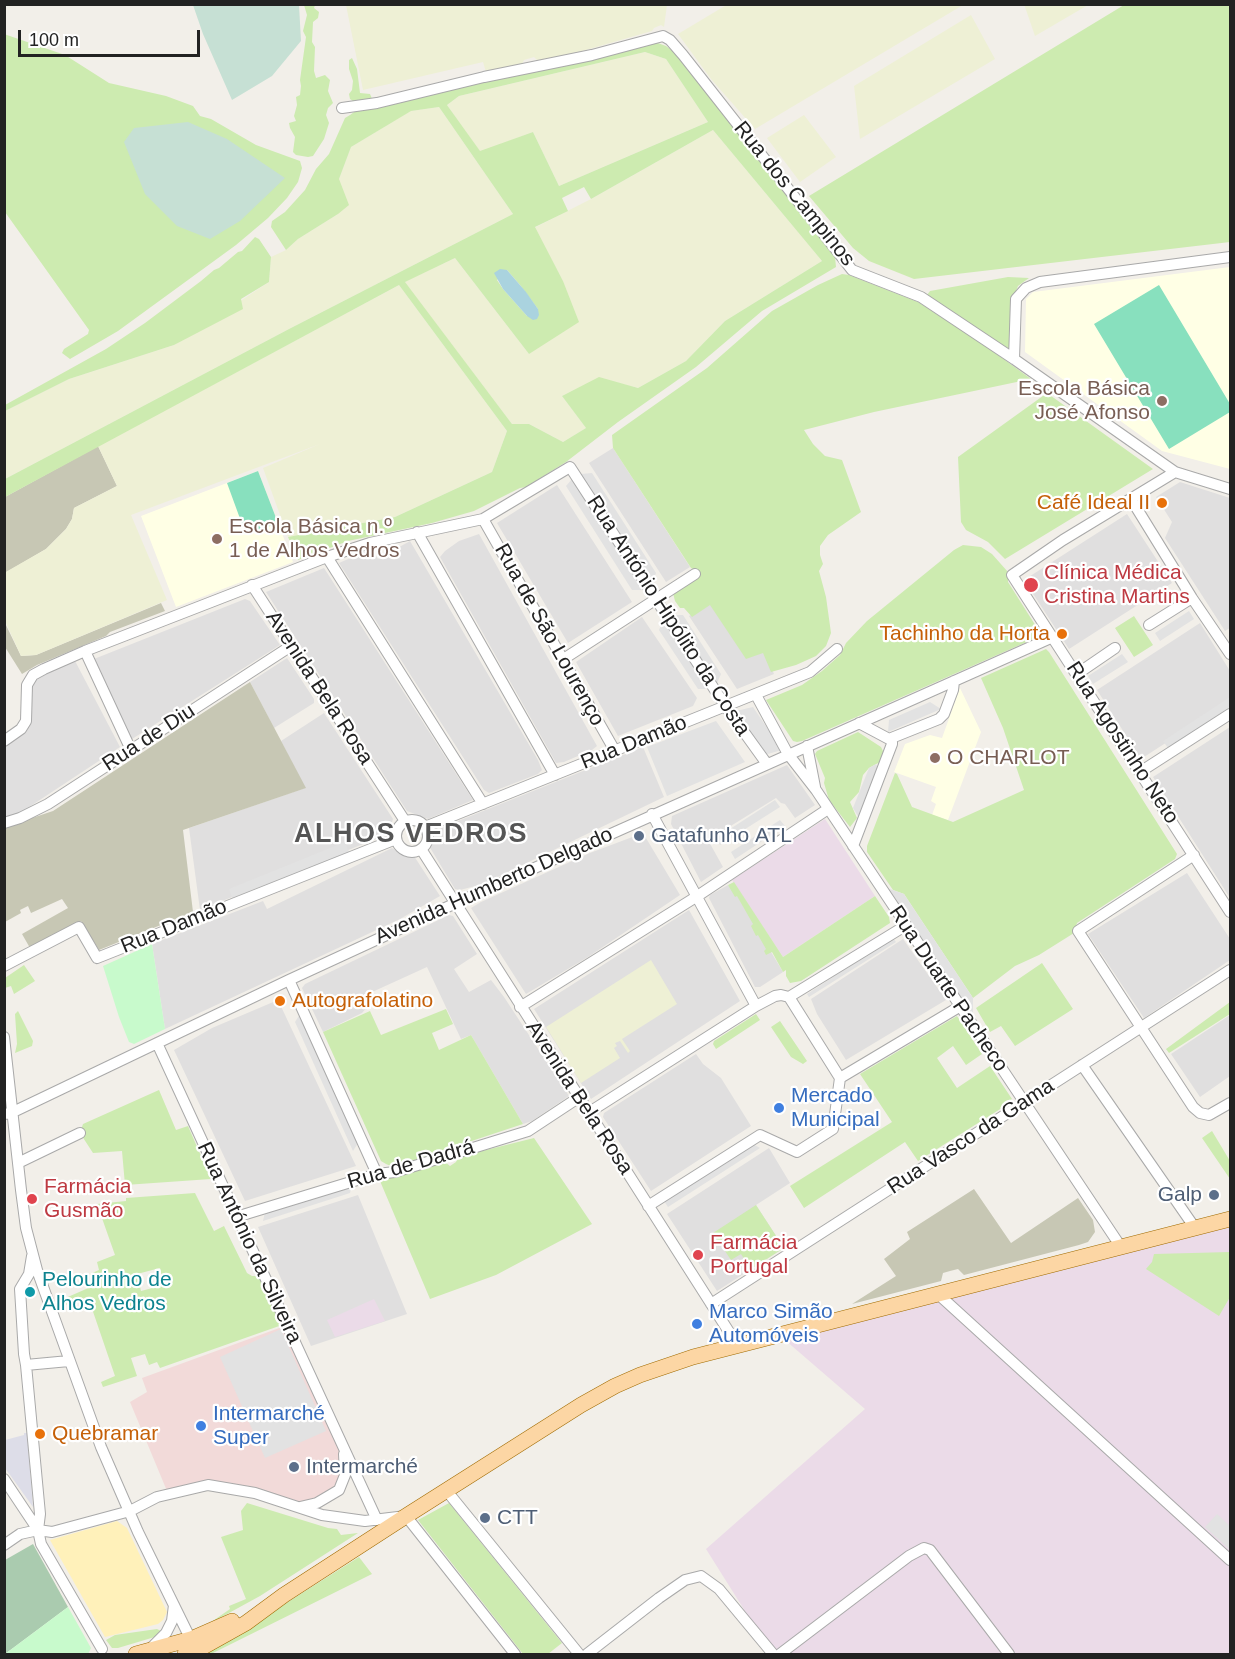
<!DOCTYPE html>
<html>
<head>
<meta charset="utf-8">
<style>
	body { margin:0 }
	#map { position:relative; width:1235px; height:1659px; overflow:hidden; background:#f2efe9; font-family:Helvetica,sans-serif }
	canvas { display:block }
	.frame { position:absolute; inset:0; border:6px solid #222; pointer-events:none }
	.scale { position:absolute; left:18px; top:30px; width:182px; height:27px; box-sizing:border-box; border:3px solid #222; border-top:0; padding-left:8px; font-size:18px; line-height:21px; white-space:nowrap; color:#222; -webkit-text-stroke:4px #fff; paint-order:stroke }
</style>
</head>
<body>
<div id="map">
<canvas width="1235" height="1659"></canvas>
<div class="frame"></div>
<div class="scale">100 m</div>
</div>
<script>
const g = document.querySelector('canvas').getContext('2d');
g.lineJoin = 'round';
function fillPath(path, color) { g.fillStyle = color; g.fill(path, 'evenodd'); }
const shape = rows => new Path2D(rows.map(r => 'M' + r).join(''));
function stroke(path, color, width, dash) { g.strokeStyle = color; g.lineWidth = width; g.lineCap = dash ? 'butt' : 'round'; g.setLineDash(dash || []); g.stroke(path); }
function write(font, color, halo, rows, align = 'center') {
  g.font = font + ' Helvetica,sans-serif'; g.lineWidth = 4.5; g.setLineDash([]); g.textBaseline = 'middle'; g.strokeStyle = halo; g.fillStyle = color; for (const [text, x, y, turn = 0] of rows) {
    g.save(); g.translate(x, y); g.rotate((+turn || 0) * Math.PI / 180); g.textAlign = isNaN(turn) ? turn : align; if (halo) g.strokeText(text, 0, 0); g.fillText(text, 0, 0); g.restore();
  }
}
fillPath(shape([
	[613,448,690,567,666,582,589,463],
	[1180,482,1230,498,1230,628,1225,631,1165,538,1172,522,1156,497],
	[557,485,632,602,568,643,497,523],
	[1127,514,1172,583,1069,649,1024,580],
	[479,534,597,746,592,750,564,762,556,763,440,557,445,551,459,541],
	[410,541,538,760,542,770,538,774,489,793,484,790,339,563,371,549,378,559],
	[324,568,453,769,473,800,428,819,407,811,266,592],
	[245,599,250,601,280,645,132,739,94,659],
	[712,601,763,649,774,674,737,689,689,616],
	[642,617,697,698,693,706,618,736,576,662],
	[1200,623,1230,671,1230,701,1141,759,1097,690],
	[287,658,314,699,314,703,274,728,250,682],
	[74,659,120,747,17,815,5,819,4,745,25,731,32,682],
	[324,713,393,819,388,834,200,910,189,828,305,788,281,741],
	[1230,727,1230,898,1153,777],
	[643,747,664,797,483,884,460,890,455,889,429,846,433,831],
	[787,765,815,805,795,818,785,804,781,803,776,798,708,840,723,867,701,882,671,824,672,816],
	[643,833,680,895,588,957,526,994,471,908,481,902,590,853],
	[392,848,404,855,414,856,440,896,400,919,165,1029,152,944,263,901,267,909],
	[1187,873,1230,939,1230,960,1144,1018,1088,934],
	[728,885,737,895,783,972,760,987,755,987,709,898,710,895],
	[689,910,740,1001,591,1099,534,1009],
	[449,915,453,916,477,954,454,969,469,992,491,980,504,997,569,1096,532,1121,523,1124,471,1035,461,1039,427,967,370,993,373,1000,362,1013,323,1032,302,988,305,984],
	[903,939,946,1000,846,1060,817,1014,811,999],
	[278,1000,356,1166,245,1201,174,1050,212,1028],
	[1230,1015,1230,1076,1200,1097,1171,1054],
	[696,1054,703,1064,721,1078,751,1126,651,1191,603,1117,604,1113],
	[769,1148,790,1183,756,1205,784,1248,717,1291,667,1214],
	[358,1195,407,1314,311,1346,258,1227]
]), '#e0dfdf');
fillPath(shape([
	[282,1327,339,1449,348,1474,315,1506,277,1495,217,1482,167,1491,130,1402,147,1392,142,1378]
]), '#f2dad9');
fillPath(shape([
	[825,819,875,896,783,957,732,880],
	[1230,1224,1230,1654,772,1654,706,1549,865,1409,785,1340],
	[374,1299,385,1321,335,1337,327,1320]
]), '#ebdbe8');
fillPath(shape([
	[1230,267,1230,469,1162,451,1025,352,1026,299,1033,292],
	[258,471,293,562,176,607,141,516],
	[960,688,981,732,948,820,932,815,936,804,931,801,936,787,894,772,905,744,930,735,942,738]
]), '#ffffe5');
fillPath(shape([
	[98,446,117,486,74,508,72,519,66,529,46,549,5,573,5,497],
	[161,603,165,611,110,632,106,636,37,665,22,674,5,647,4,621,21,656,36,655],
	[250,682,306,788,183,830,193,912,99,950,81,921,30,948,22,934,68,908,62,899,31,913,28,906,20,910,21,913,5,922,5,827,53,811],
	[974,1189,1011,1243,1078,1198,1093,1220,1095,1232,1088,1242,1079,1245,964,1275,958,1269,950,1271,943,1273,941,1281,852,1304,896,1276,884,1259,910,1239,907,1232]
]), '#c7c7b4');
fillPath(shape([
	[728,4,963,4,963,5,755,129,711,79,678,34],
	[1024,4,1088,4,1088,5,1035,36],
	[346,5,667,5,664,27,661,25,654,28,652,31,586,50,538,61,534,57,524,60,522,64,486,72,483,62,363,90],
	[971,15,995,59,860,139,854,86],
	[645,52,666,59,708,122,559,186,533,132,480,152,447,105,459,96],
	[439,107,513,214,289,329,5,479,5,411,69,379,174,345,269,282,271,257,286,250,298,239,338,214,339,179,351,147,410,111],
	[804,115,836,157,800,182,767,138],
	[713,130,822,261,725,321,686,361,638,388,599,378,562,396,586,428,563,442,529,424,512,424,404,282,455,258,529,354,563,281,534,228,591,199],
	[399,285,507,431,492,472,395,517,288,537,263,468,320,444,131,515,167,600,36,655,21,656,5,621,4,573,46,549,66,529,72,519,74,508,117,486,98,446],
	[651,960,677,1004,622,1039,630,1051,628,1053,620,1041,615,1043,617,1046,614,1048,620,1058,581,1083,546,1027]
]), '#eef0d5');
fillPath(shape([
	[304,5,315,5,314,8,319,12,318,18,313,22,312,42,315,47,314,71,316,78,325,75,330,80,328,91,333,103,328,108,326,115,329,123,324,139,313,156,308,157,296,155,293,152,295,137,290,128,289,123,296,121,294,116,297,105,296,97,300,95,301,86,300,80,306,37,303,31,307,15],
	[1124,5,1230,5,1230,242,914,279,869,261,853,248,809,196],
	[4,34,65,55,109,83,166,96,193,106,200,116,211,119,256,145,300,161,302,168,298,182,287,198,268,218,236,245,118,331,70,359,62,353,64,349,88,334,89,330,5,212],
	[655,42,666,46,674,52,835,257,836,267,762,311,696,367,618,422,566,462,526,487,520,488,474,511,432,523,348,541,298,560,288,537,395,517,492,472,507,431,399,285,5,497,5,479,289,329,513,214,439,107,411,111,351,147,339,179,349,205,338,214,298,239,286,250,271,227,272,221,285,212,305,190,316,169,329,154,345,118,350,115,357,110],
	[645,52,666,59,708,122,559,186,533,132,480,151,447,105,459,96],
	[713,130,822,261,725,321,686,361,638,388,599,377,562,396,586,428,563,442,529,424,512,424,405,282,455,258,529,354,579,322,563,281,535,227,568,211,562,198,584,187,591,199],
	[507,270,520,285,538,309,527,316,503,289,497,280],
	[352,58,357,69,360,93,370,94,373,101,356,103,350,99,349,94,352,90,353,81,349,69,349,60],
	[255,237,259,239,271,257,269,282,241,299,243,309,174,345,69,379,5,411,5,405,106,349,145,323,201,281,214,270,219,268,238,252,242,251],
	[842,274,849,275,918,302,983,344,1031,379,874,412,804,430,813,444,825,456,842,460,861,512,828,535,820,546,820,555,823,564,819,571,826,597,831,633,826,646,816,656,796,665,771,672,763,653,746,659,710,605,692,617,684,608,680,608,675,601,673,593,696,571,691,568,613,448,612,435,707,368,772,311,818,285],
	[1008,277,1029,278,1018,286,1012,301,1009,350,927,295,930,291],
	[1047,393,1153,469,1005,559,988,542,966,530,961,522,958,457],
	[963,545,981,547,992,554,1008,572,1008,582,1039,631,1038,637,802,741,797,742,793,741,766,700,802,685,822,671,840,655,846,643,867,621,954,550],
	[1134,616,1153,645,1134,657,1115,628],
	[1046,649,1049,652,1177,854,1175,859,1077,923,1074,933,1039,955,1015,966,973,998,904,894,893,890,867,852,867,846,895,773,897,774,912,807,953,822,1024,790,1003,728,981,678],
	[858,732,881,747,884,753,880,762,869,768,863,775,859,792,850,802,857,818,850,827,829,800,824,783,825,778,815,754,817,751],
	[734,882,783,957,875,896,889,917,890,923,801,981,790,983,786,976,786,970,783,972,772,952,766,955,764,951,766,949,758,935,756,936,751,926,753,924,737,896,735,897,728,885],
	[1042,963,1073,1009,1015,1046,1001,1026,990,1032,976,1008],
	[24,965,35,981,14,994,11,986,5,988,5,978],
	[1230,1002,1230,1014,1169,1053,1166,1049],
	[446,1009,453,1024,432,1033,439,1050,471,1035,523,1124,393,1167,386,1164,381,1161,323,1032,370,1011,381,1035],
	[18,1011,33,1041,32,1046,15,1053,17,1044,15,1014],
	[756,1014,760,1020,716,1049,713,1044,714,1041],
	[957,1016,982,1054,966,1065,953,1046,937,1058,957,1088,990,1066,1012,1099,1005,1104,1005,1106,918,1161,905,1142,804,1208,790,1186,892,1122,860,1074],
	[780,1021,807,1061,803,1064,791,1057,771,1027],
	[159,1090,176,1130,188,1126,211,1179,125,1185,122,1151,93,1153,80,1133,83,1124],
	[1212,1131,1230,1161,1230,1179,1202,1138],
	[534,1138,592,1224,496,1275,430,1299,380,1181,444,1161,450,1166,456,1162,458,1157],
	[195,1193,214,1231,224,1226,247,1273,252,1276,259,1276,282,1325,160,1368,157,1362,149,1365,145,1354,131,1358,137,1376,103,1387,101,1382,115,1376,88,1297,56,1309,54,1303,93,1286,90,1274,99,1270,97,1262,115,1255,97,1204,126,1201,126,1198],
	[160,1268,164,1285,141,1291,137,1274],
	[756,1205,784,1248,751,1269,741,1254,731,1260,713,1233],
	[1230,1252,1230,1297,1219,1316,1146,1269,1152,1262,1154,1254],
	[247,1503,328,1528,337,1529,341,1535,358,1533,260,1596,207,1625,230,1609,229,1606,246,1599,221,1537,243,1530,241,1511],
	[449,1503,562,1643,548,1654,523,1654,418,1520],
	[359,1557,372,1574,211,1654,206,1654],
	[157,1629,161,1631,158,1636,118,1648,112,1648,106,1640,115,1635]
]), '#cdebb0');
fillPath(shape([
	[193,5,299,5,301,41,272,76,232,100,203,34],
	[188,122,227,139,285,178,240,221,210,239,177,226,145,194,124,142,134,128]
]), '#c6e0d4');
fillPath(shape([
	[117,1521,127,1528,167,1612,163,1620,158,1624,105,1637,50,1540]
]), '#fff1ba');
fillPath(shape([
	[33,1544,68,1607,5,1654,5,1560]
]), '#aacbaf');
fillPath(shape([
	[152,944,165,1029,134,1044,129,1042,119,1017,103,966],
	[68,1607,91,1648,88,1654,5,1654]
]), '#c8facc');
fillPath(shape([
	[1159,285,1230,404,1230,412,1169,449,1094,324],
	[258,471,278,523,246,535,227,483]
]), '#88e0be');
fillPath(shape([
	[592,473,656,573,652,583,581,474],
	[572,479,643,590,632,590,566,486],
	[1189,611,1194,619,1160,641,1155,633],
	[672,615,683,615,721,674,717,683],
	[663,621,709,689,698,689,659,630],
	[1122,654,1128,662,1093,684,1088,676],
	[1230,697,1230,707,1168,748,1163,741],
	[930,702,941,709,888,732,889,720],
	[753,707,782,750,764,755,736,711],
	[716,721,745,762,667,796,647,747],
	[876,764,878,768,859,818,853,808,869,768],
	[775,800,780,807,720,845,716,838],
	[780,820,785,826,735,859,731,852],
	[345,842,349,852,232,898,229,889],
	[887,888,904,894,973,998,973,1016],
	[893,938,896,942,809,997,807,994],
	[300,1014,358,1143,353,1151,295,1022],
	[753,1144,760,1148,668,1207,664,1201],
	[352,1184,350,1193,263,1221,265,1212],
	[281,1329,326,1431,265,1458,220,1357],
	[1217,1514,1230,1526,1230,1550,1205,1527]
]), '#e2e2e2');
fillPath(shape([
	[24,1433,27,1433,33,1507,5,1468,5,1440,24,1435]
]), '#dddde8');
fillPath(shape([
	[500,269,507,270,526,292,538,309,539,315,537,319,533,320,527,316,503,289,494,273]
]), '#aad3df');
const street = shape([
	[342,108,377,103,484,77,592,55,663,36,670,40,683,55,852,270,921,297,1014,359,1175,472,1230,489],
	[1014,359,1016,299,1026,288,1040,282,1230,257],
	[1175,472,1063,540,1012,575,1230,912],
	[1131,499,1192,598,1230,654],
	[483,519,615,751],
	[417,532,555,775],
	[327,557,483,804],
	[252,585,405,821],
	[1149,625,1192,598],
	[85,651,131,750],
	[562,660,695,574],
	[1077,674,1115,648],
	[756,695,788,754,816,790,1121,1247],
	[859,723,889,739,939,719,944,714,953,690,954,681],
	[4,741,21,729,26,721,27,685,33,675,44,669,85,651,327,557,370,543,483,519,570,467,726,707,767,764],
	[807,746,815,787],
	[1140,772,1230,714],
	[652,814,756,1006],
	'396 836a16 16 0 1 1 32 0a16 16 0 1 1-32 0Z',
	[4,823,20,818,48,804,291,646],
	[425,827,810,672,837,649],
	[853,846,892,744,892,738],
	[421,849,738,1346],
	[1194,855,1078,931,1193,1107,1200,1113,1209,1115,1230,1103],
	[4,966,79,927,97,958,396,839],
	[289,980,377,1174],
	[789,997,905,926],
	[520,1007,696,897,828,809],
	[4,1037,21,1190,26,1228,37,1270,101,1447,138,1532,193,1644],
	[157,1043,377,1520],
	[1082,1065,1195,1228],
	[840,1078,959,1007],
	[588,1113,756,1006,775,996,781,995,789,997],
	[4,1114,11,1113,289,980,456,903,1053,637],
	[18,1163,80,1133],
	[648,1206,760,1135,797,1152,833,1129,840,1078,789,997],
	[236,1217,377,1174,395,1172,528,1131,578,1098],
	[32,1256,29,1274,20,1289,24,1354,26,1365,69,1361],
	[938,1294,1230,1560],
	[711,1304,1230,970],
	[26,1365,40,1514,38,1530],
	[4,1479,38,1530,41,1544,102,1649],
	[446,1490,579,1654],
	[300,1507,317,1503,339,1490,345,1475,344,1454],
	[4,1545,20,1534,38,1530,52,1532,130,1511,157,1497,208,1485,255,1493,322,1515,365,1521,406,1516,515,1654],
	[149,1650,166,1633,172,1621,174,1605],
	[587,1654,659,1598,685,1580,701,1576,719,1589,773,1654],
	[780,1654,909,1556,924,1548,930,1550,1009,1654]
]);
const primary = shape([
	[136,1654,191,1639,232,1621],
	[185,1654,196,1651,246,1623,284,1595,406,1516,581,1405,615,1386,640,1375,693,1357,1230,1219]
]);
stroke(street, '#a9a9a9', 12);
stroke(primary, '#a06b00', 16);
stroke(street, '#fff', 10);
stroke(primary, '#fcd6a4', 15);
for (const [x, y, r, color] of [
	[1162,401,6,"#8d6e63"],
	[1162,503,6,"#e8710a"],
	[217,539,6,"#8d6e63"],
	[1031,585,8,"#e0444e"],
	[1062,634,6,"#e8710a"],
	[935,758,6,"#8d6e63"],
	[639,836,6,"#5c6f8a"],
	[280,1001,6,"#e8710a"],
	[779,1108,6,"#3f7fe0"],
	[1214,1195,6,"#5c6f8a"],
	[32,1199,6,"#e0444e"],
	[698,1255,6,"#e0444e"],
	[30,1292,6,"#0f9aa8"],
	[697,1324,6,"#3f7fe0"],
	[201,1426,6,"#3f7fe0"],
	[40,1434,6,"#e8710a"],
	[294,1467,6,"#5c6f8a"],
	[485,1518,6,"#5c6f8a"]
]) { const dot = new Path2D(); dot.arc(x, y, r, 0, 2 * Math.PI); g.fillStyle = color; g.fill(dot); stroke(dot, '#fff', 2); }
write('21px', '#222', '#fff', [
	["Rua dos Campinos",794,194,51],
	["Rua António Hipólito da Costa",668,616,57],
	["Rua de São Lourenço",549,635,61],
	["Avenida Bela Rosa",319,688,57],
	["Rua de Diu",149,738,-33],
	["Rua Damão",634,743,-22],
	["Rua Agostinho Neto",1122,743,57],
	["Avenida Humberto Delgado",494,886,-24],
	["Rua Damão",174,927,-22],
	["Rua Duarte Pacheco",948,989,56],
	["Avenida Bela Rosa",579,1098,57],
	["Rua Vasco da Gama",971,1137,-33],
	["Rua de Dadrá",411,1165,-16],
	["Rua António da Silveira",249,1243,65]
]);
write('21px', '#785e54', '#fff', [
	["Escola Básica",1150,389,"right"],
	["José Afonso",1150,413,"right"],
	["Escola Básica n.º",229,527],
	["1 de Alhos Vedros",229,551],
	["O CHARLOT",947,758]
], 'left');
write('21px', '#c56008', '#fff', [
	["Café Ideal II",1150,503],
	["Tachinho da Horta",1050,634],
	["Autografolatino",292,1001,"left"],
	["Quebramar",52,1434,"left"]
], 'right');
write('21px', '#be3a42', '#fff', [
	["Clínica Médica",1044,573],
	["Cristina Martins",1044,597],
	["Farmácia",44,1187],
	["Gusmão",44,1211],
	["Farmácia",710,1243],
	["Portugal",710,1267]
], 'left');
write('21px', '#4e5e75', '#fff', [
	["Gatafunho ATL",651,836],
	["Galp",1202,1195,"right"],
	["Intermarché",306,1467],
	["CTT",497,1518]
], 'left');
write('21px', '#366cbe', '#fff', [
	["Mercado",791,1096],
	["Municipal",791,1120],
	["Marco Simão",709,1312],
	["Automóveis",709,1336],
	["Intermarché",213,1414],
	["Super",213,1438]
], 'left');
write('21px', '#0d838f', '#fff', [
	["Pelourinho de",42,1280],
	["Alhos Vedros",42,1304]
], 'left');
g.letterSpacing = '1.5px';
write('bold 27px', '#555', '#fff', [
	["ALHOS VEDROS",411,835]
]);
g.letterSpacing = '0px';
</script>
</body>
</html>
